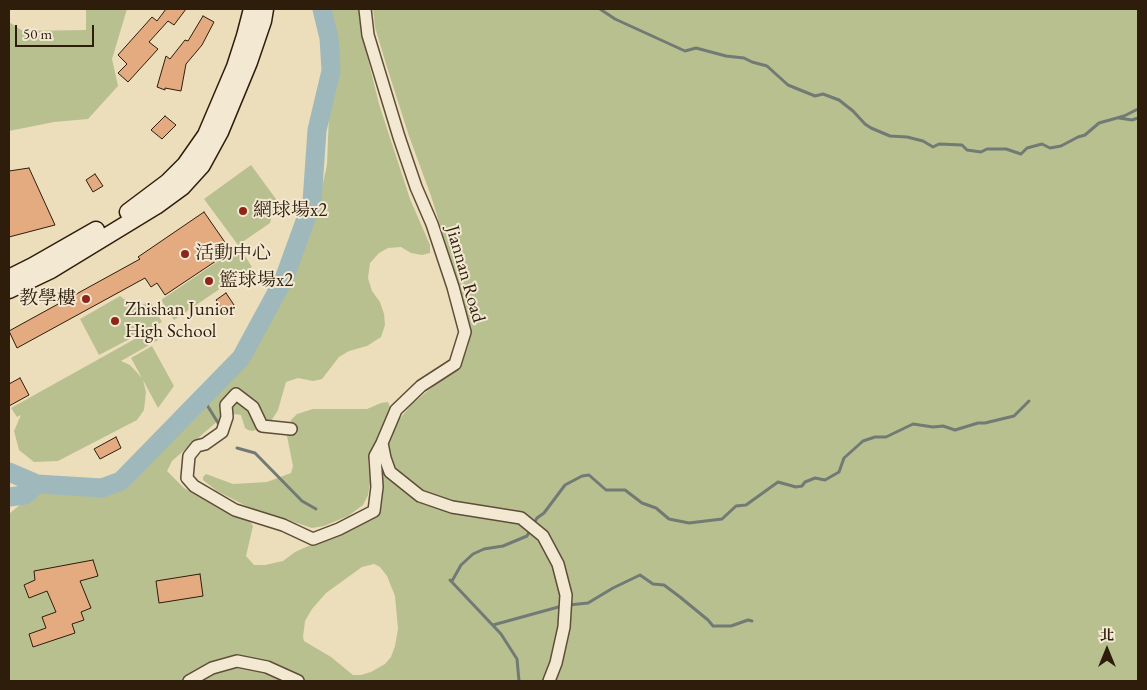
<!DOCTYPE html>
<html>
<head>
<meta charset="utf-8">
<style>
	body { margin:0 }
	#map { position:relative; width:1147px; height:690px; overflow:hidden; background:#ecddbb; font-family:"EB Garamond","Noto Serif TC",serif }
	canvas { display:block }
	.frame { position:absolute; inset:0; border:10px solid #2f1d0c; pointer-events:none }
	.north { position:absolute; left:1082px; top:625px; width:50px; height:50px; -webkit-text-stroke:4px #f3e9d3; paint-order:stroke; rotate:0deg; font-size:14px; font-weight:700; line-height:20px; text-align:center; color:#2f1d0c }
	.north::after { content:''; display:block; margin:auto; width:18px; height:22px; background:#2f1d0c; clip-path:polygon(50% 0,100% 100%,50% 72%,0 100%) }
	.scale { position:absolute; left:15px; top:25px; width:79px; height:22px; box-sizing:border-box; border:2px solid #2f1d0c; border-top:0; padding-left:6px; font-size:15px; line-height:18px; white-space:nowrap; color:#2f1d0c; -webkit-text-stroke:4px #f3e9d3; paint-order:stroke }
</style>
</head>
<body>
<div id="map">
<canvas width="1147" height="690"></canvas>
<div class="frame"></div>
<div class="north">北</div>
<div class="scale">50 m</div>
</div>
<script>
const g = document.querySelector('canvas').getContext('2d');
g.lineJoin = 'round';
function fillPath(path, color) { g.fillStyle = color; g.fill(path, 'evenodd'); }
const shape = rows => new Path2D(rows.map(r => 'M' + r).join(''));
function stroke(path, color, width, dash) { g.strokeStyle = color; g.lineWidth = width; g.lineCap = dash ? 'butt' : 'round'; g.setLineDash(dash || []); g.stroke(path); }
function write(font, color, halo, rows, align = 'center') {
  g.font = font + ' "EB Garamond","Noto Serif TC",serif'; g.lineWidth = 4; g.setLineDash([]); g.textBaseline = 'middle'; g.strokeStyle = halo; g.fillStyle = color; for (const [text, x, y, turn = 0] of rows) {
    g.save(); g.translate(x, y); g.rotate((+turn || 0) * Math.PI / 180); g.textAlign = isNaN(turn) ? turn : align; if (halo) g.strokeText(text, 0, 0); g.fillText(text, 0, 0); g.restore();
  }
}
fillPath(shape([
	[86,9,127,9,112,59,118,86,88,119,54,122,9,131,9,22,23,31,86,30],
	[329,9,359,9,363,39,379,104,410,199,430,245,430,253,422,255,411,253,401,247,388,248,379,253,370,263,368,278,372,291,380,302,384,314,385,325,381,337,367,346,349,351,339,357,322,379,313,381,298,378,286,382,278,410,270,423,253,431,248,430,245,428,241,415,235,414,221,418,172,461,167,471,184,488,230,513,249,520,253,526,246,556,254,565,265,565,283,561,295,552,373,517,381,506,383,483,382,469,389,438,397,422,412,404,436,384,455,372,462,363,468,346,471,330,460,289,431,196,409,136,386,64,375,27,373,9,1138,9,1138,681,9,681,10,513,35,493,46,491,99,492,116,488,133,478,149,463,163,446,244,361,264,331,288,286,318,205,327,165,329,114,335,84,335,47],
	[374,564,380,567,387,576,395,596,398,629,395,646,391,657,385,664,371,672,361,675,353,675,331,657,304,641,303,637,305,621,312,609,326,593,362,567],
	[251,165,276,199,270,223,238,245,204,199],
	[239,247,252,267,174,320,161,300],
	[120,296,136,308,150,301,162,322,99,355,80,319],
	[151,330,158,340,121,361,130,365,142,378,131,358,152,346,174,386,158,408,143,380,146,392,144,410,137,420,58,461,34,462,19,450,14,431,21,415,17,417,11,408],
	[388,402,390,407,387,414,368,461,370,482,368,495,363,505,348,516,324,526,312,528,248,507,217,491,203,480,203,477,206,474,233,484,267,482,291,473,293,466,287,436,291,420,297,414,313,409,367,409,381,403]
]), '#b9c08f');
stroke(shape([
	[600,9,615,19,685,51,696,48,726,56,744,58,752,62,767,66,788,85,815,96,823,94,839,100,853,111,865,124,871,128,890,136,907,137,923,141,933,147,939,144,962,145,967,150,981,152,987,149,1006,149,1021,154,1027,148,1042,144,1050,148,1061,146,1078,137,1085,135,1099,123,1124,116,1138,109],
	[1119,118,1132,120,1138,118],
	[202,397,220,426],
	[237,448,255,453,302,501,316,509],
	[450,580,501,634,517,659,519,681],
	[452,581,461,565,473,554,484,549,503,546,527,536,537,518,544,513,565,485,582,476,589,475,606,490,625,490,642,503,656,508,669,519,689,523,722,519,736,506,746,505,778,482,796,487,802,486,805,482,815,478,825,480,839,472,844,458,863,441,875,437,886,437,913,424,933,427,943,426,955,430,978,423,985,423,1014,416,1029,401],
	[569,605,588,603,613,588,640,575,653,584,664,585,680,597,708,620,713,626,731,626,748,620,752,621],
	[493,625,562,606]
]), '#727a76', 3);
stroke(shape([
	[9,472,37,484,102,488,121,481,241,358,284,279,312,202,317,130,331,71,329,38,322,9],
	[9,497,25,495,37,484]
]), '#9fb8bc', 19);
const building = shape([
	[166,9,186,9,174,25,168,21,149,42,158,49,128,82,118,73,127,64,118,55,152,17,157,21,166,9],
	[203,16,214,22,202,45,186,64,181,91,165,88,165,90,157,87,166,56,170,59,185,40,188,41,203,16],
	[165,116,176,125,162,139,151,130,165,116],
	[29,168,55,225,9,237,9,171,29,168],
	[95,174,103,186,93,192,86,180,95,174],
	[204,212,231,251,165,295,157,283,151,287,145,278,17,348,9,331,140,259,138,257,204,212],
	[226,293,234,305,224,312,216,300,226,293],
	[20,378,29,395,9,406,9,384,20,378],
	[116,437,121,448,100,459,94,449,116,437],
	[93,560,98,576,80,581,91,608,81,612,84,620,72,624,75,633,33,647,29,634,46,628,42,617,56,612,47,591,29,598,24,585,35,580,34,571,93,560],
	[200,574,203,596,159,603,156,581,200,574]
]);
fillPath(building, '#e4aa80');
stroke(building, '#2f1d0c', 1);
const street = shape([
	[365,9,368,35,399,137,416,187,432,224,453,287,465,332,455,364,421,386,396,410,382,443,385,458,390,472,420,496,452,507,521,518,543,536,558,564,566,595,564,627,556,663,549,681],
	[291,429,262,426,253,407,236,394,226,405,227,417,222,432,205,444,197,446,189,456,187,478,194,486,235,510,283,525,313,539,339,529,374,511,377,487,375,456,382,443],
	[189,681,212,668,237,661,267,667,298,681]
]);
const secondary = shape([
	[128,212,168,182,185,165,206,135,235,67,245,36,252,9],
	[9,278,33,266,96,230],
	[9,290,51,270,156,206,182,187,202,165,220,132,249,62,263,21,265,9]
]);
stroke(street, '#5e4d38', 14);
stroke(secondary, '#2f1d0c', 19);
stroke(street, '#f3e9d3', 11);
stroke(secondary, '#f3e9d3', 16);
for (const [x, y, r, color] of [
	[243,211,5,"#8f2418"],
	[185,254,5,"#8f2418"],
	[209,281,5,"#8f2418"],
	[86,299,5,"#8f2418"],
	[115,321,5,"#8f2418"]
]) { const dot = new Path2D(); dot.arc(x, y, r, 0, 2 * Math.PI); g.fillStyle = color; g.fill(dot); stroke(dot, '#f3e9d3', 2); }
write('19px', '#2f1d0c', '#f3e9d3', [
	["網球場x2",253,211],
	["活動中心",195,254],
	["籃球場x2",219,281],
	["教學樓",76,299,"right"],
	["Zhishan Junior",125,310],
	["High School",125,332]
], 'left');
write('19px', '#2f1d0c', '#f3e9d3', [
	["Jiannan Road",465,274,74]
]);
</script>
</body>
</html>
